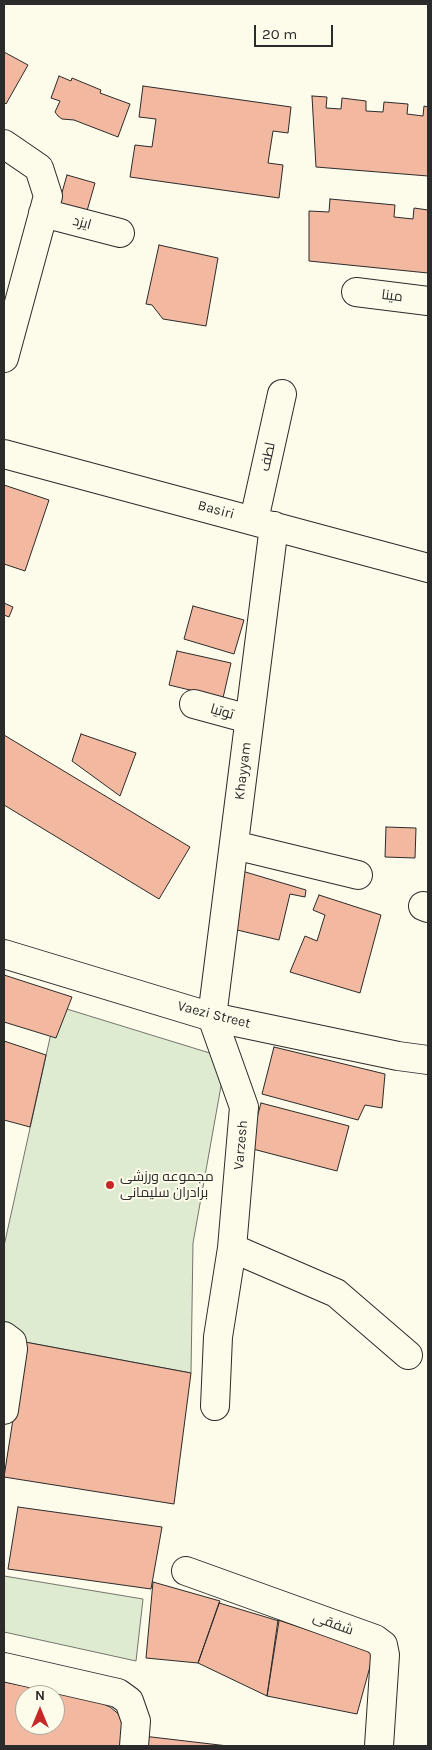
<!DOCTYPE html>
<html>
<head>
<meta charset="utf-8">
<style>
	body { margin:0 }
	#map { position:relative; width:432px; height:1750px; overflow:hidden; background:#fdfbea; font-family:Karla,sans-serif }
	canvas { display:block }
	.frame { position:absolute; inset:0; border:5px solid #2b2b2b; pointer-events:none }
	.north { position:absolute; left:15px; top:1685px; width:50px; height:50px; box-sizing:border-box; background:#fdfbea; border:1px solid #a9a89e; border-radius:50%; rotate:0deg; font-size:14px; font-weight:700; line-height:20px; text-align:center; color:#2b2b2b }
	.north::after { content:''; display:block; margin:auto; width:18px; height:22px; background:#c62828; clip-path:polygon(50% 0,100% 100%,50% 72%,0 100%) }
	.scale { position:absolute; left:254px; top:25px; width:79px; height:22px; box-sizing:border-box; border:2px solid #2b2b2b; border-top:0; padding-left:6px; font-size:15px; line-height:18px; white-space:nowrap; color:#2b2b2b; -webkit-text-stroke:4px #fdfbea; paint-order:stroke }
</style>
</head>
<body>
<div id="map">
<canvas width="432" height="1750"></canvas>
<div class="frame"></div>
<div class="north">N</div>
<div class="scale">20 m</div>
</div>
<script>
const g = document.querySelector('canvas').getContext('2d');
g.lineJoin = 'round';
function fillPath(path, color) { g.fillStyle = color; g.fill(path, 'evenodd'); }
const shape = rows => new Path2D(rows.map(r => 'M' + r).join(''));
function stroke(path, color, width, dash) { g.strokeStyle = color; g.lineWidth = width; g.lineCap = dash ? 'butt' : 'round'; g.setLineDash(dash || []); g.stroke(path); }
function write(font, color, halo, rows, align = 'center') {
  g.font = font + ' Karla,Cairo,sans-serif'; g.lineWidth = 4; g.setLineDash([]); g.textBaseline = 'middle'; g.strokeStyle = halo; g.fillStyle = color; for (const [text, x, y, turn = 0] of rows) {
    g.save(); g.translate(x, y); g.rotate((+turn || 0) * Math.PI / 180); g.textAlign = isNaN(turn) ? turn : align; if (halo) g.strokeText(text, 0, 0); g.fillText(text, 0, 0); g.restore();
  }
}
const green = shape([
	[57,1006,226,1058,193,1243,191,1373,25,1342,4,1320,4,1246,57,1006],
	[4,1576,143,1599,136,1661,4,1632,4,1576]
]);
fillPath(green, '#deebd1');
stroke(green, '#74746e', 1);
const building = shape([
	[4,52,28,65,6,104,4,102,4,52],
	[59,76,71,81,72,78,101,90,100,93,130,104,118,137,74,120,62,119,58,116,55,112,60,101,51,98,59,76],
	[143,86,291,107,288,133,273,131,268,163,283,165,279,198,130,177,135,145,152,147,156,119,139,117,143,86],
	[312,96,327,97,326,108,341,109,342,98,366,101,366,111,383,112,384,102,408,104,407,114,423,116,424,106,428,107,428,176,316,167,312,96],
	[67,175,95,183,87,211,59,203,67,175],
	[330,199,395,205,394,217,413,219,414,208,428,210,428,273,309,261,309,211,329,212,330,199],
	[159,245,218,258,206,326,163,319,152,305,146,304,159,245],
	[4,485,49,500,25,571,4,564,4,485],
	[4,603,13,607,9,617,4,615,4,603],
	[193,606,244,620,234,654,184,639,193,606],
	[177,651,231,663,223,698,169,685,177,651],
	[81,734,136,753,120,796,72,761,81,734],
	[4,735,190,847,159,899,4,805,4,735],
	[386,827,416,828,415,858,385,857,386,827],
	[242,871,306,890,305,897,290,894,279,940,233,929,242,871],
	[319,895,381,915,360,993,290,972,305,936,317,941,325,915,313,910,319,895],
	[4,975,72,997,56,1038,4,1022,4,975],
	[4,1041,46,1055,30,1127,4,1120,4,1041],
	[274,1047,385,1074,382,1108,365,1105,358,1120,262,1094,274,1047],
	[261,1103,349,1126,337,1171,249,1148,261,1103],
	[25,1342,191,1373,174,1504,4,1477,25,1342],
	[18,1507,162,1527,151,1589,8,1569,18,1507],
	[153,1582,220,1601,198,1663,146,1658,153,1582],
	[219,1603,279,1621,267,1696,198,1663,219,1603],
	[278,1620,374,1652,357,1714,267,1696,278,1620],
	[4,1682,93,1699,110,1707,121,1716,125,1726,122,1746,4,1746,4,1682],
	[25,1695,55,1695,55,1725,25,1725,25,1695],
	[143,1736,228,1746,141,1746,143,1736]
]);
fillPath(building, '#f2b8a0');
stroke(building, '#2b2b2b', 1);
const minor = shape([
	[4,144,39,168,48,196,4,358],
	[43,213,120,233],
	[356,292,428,301],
	[4,454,428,568],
	[254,520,282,394],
	[194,704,249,719],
	[234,845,358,875],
	[423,906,428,908],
	[232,1248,336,1293,408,1355],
	[4,1336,12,1342,13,1349,4,1410],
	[215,1406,218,1337,232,1248,244,1107,212,1017,274,526],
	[186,1571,375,1639,383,1645,385,1655,379,1746],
	[4,1667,118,1693,129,1701,136,1721,134,1746]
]);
const major = shape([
	[4,954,212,1017,398,1056,428,1060]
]);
stroke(minor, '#2b2b2b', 30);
stroke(major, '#2b2b2b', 30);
stroke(minor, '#fdfbea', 28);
stroke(major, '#fdfbea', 28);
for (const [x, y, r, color] of [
	[110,1185,5,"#c62828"]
]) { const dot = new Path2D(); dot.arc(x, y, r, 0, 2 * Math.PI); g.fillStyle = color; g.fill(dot); stroke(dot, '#fdfbea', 2); }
write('14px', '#2b2b2b', '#fdfbea', [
	["ایزد",82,223,15],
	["مینا",392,296,7],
	["لطف",268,457,-78],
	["Basiri",216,510,15],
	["توتیا",222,712,16],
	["Khayyam",243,771,-83],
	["Vaezi Street",214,1015,14],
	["Varzesh",241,1145,-85],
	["شفقی",333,1624,20]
]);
write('14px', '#2b2b2b', '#fdfbea', [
	["مجموعه ورزشی",120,1177],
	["برادران سلیمانی",120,1193]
], 'left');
</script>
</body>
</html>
